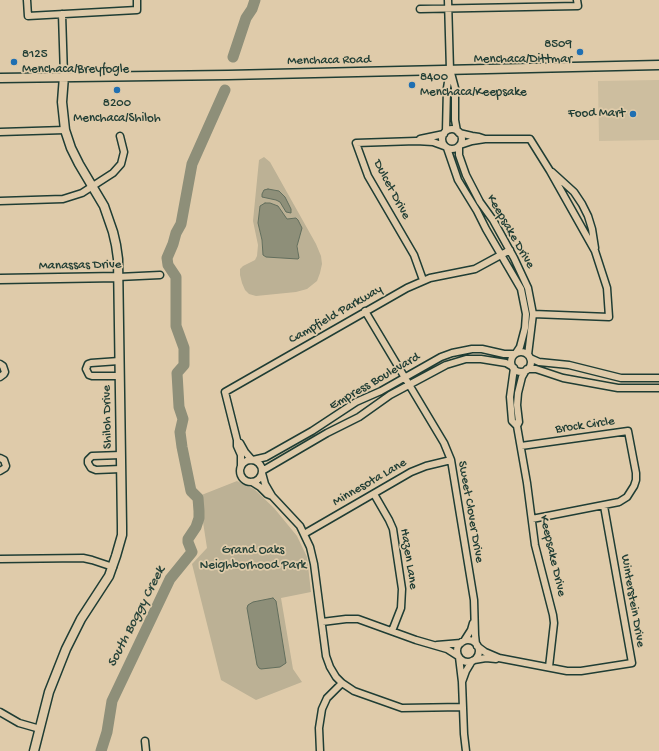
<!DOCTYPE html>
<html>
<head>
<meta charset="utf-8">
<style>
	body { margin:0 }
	canvas { display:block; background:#dfcbaa }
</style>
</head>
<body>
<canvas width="659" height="751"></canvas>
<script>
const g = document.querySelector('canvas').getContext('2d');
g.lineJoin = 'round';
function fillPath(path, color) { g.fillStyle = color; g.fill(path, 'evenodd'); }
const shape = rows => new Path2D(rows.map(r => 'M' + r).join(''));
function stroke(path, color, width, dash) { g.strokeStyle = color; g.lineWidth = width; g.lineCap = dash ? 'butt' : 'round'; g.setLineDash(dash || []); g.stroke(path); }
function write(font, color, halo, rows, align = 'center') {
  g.font = font + ' "Gochi Hand",sans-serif'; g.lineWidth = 3.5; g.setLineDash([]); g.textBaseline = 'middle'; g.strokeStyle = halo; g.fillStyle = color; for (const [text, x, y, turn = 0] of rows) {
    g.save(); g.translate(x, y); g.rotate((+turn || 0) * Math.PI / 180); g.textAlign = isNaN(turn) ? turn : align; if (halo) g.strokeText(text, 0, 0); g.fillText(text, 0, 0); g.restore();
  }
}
fillPath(shape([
	[659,80,659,140,599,141,598,81]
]), '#cdbe9f');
fillPath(shape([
	[264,157,270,162,316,244,321,256,322,264,320,273,317,281,307,289,296,292,256,296,249,294,245,290,242,283,240,275,240,269,243,266,255,260,257,256,258,245,253,221,259,160],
	[260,206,287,219,294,218,299,256,263,253,262,240,258,223],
	[237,481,254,489,274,508,297,536,307,557,311,592,281,598,293,669,302,682,256,700,221,680,192,564,207,548,199,496]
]), '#bcb195');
const water = shape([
	[268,189,279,191,285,197,291,209,291,213,286,212,280,202,276,200,262,197,262,194,264,190,268,189],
	[265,203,270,203,278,206,287,219,296,218,298,220,302,228,297,246,299,258,298,259,266,257,263,255,262,240,258,223,260,206,265,203],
	[273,598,276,601,286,663,280,667,261,669,259,668,257,665,247,608,248,605,253,602,273,598]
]);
fillPath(water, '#8e8f79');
stroke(water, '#626e5d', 1);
stroke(shape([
	[233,57,246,18,252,9,255,0],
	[101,751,107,732,112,701,170,579,192,552,188,542,188,539,196,527,199,518,199,511,198,498,191,491,182,447,180,432,183,419,179,407,177,373,184,365,184,348,176,326,176,277,168,265,167,258,173,244,176,233,181,224,192,164,225,90]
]), '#8e8f79', 11);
const street = shape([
	[27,0,28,16,137,10,137,0],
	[420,9,578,6,577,0],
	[62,14,64,76],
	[451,73,455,88,455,120,457,131],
	'442 139a10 10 0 1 1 20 0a10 10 0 1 1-20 0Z',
	[446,131,447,88,450,70,448,0],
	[0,132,65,130],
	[459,133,472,136,479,137,485,139],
	[420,139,444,134],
	[460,145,472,141,485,139,530,139,550,171,595,251,607,288,609,317,533,314],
	[459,146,459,155,466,175,480,202,493,220,514,258,528,288,533,314,528,355],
	[447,148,458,180,477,211,486,229,521,289,526,314,525,328,520,347,516,353],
	[552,172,574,192,582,204,588,216,592,229,595,248],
	[0,201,63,199,82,193,113,173,121,164,124,152,120,136],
	[118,277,160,275],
	[423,280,414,255,368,176,356,143,416,141,433,142,444,146],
	[365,311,444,443,451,460,474,600,475,635,476,644],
	'511 362a10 10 0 1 1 20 0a10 10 0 1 1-20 0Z',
	[530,358,539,362,569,365,621,378,659,378],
	[0,364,3,366,5,372,4,374,0,377],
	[514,368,510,397,512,421,517,426,527,483,535,545,553,615,554,623,549,667],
	[527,369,536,369,563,378,618,388,659,388],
	[119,376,92,376,89,375,86,369,88,364,91,363,119,361],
	[517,426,519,422,517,405,518,393,522,377,526,370],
	[240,443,245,452,252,460],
	[521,446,628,431,636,473,636,480,634,486,627,497,619,502,532,519],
	[121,455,92,456,88,460,88,463,91,468,96,470,121,469],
	[0,458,4,460,6,466,5,468,0,471],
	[253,460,266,457,312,431,356,402,381,391,441,357,452,353,472,349,482,349,504,354,515,354],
	'240 471a11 11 0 1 1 22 0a11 11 0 1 1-22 0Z',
	[241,467,241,455,237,446,237,440,225,392,407,288,430,278,475,269,510,250],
	[262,471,327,433,359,417,390,395,446,365,466,359,481,359,506,363,513,367],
	[262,473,265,484,272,496,300,526,310,547,314,564,326,656,330,667,336,677,342,683,354,691,402,708,463,707],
	[252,482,260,487,267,494,272,496],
	[374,494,389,520,393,529,402,589,401,608,392,631],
	[304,534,411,472,426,466,451,460],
	[0,559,83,558,92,560,113,567],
	[322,622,346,619,358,619,416,640,447,649,458,656],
	'457 651a11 11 0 1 1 22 0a11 11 0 1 1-22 0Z',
	[464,641,471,630,473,623],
	[437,645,461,643],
	[477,646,485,652,499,658,567,671,581,671,632,663,604,506],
	[459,657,462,682,464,734,466,751],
	[474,660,486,658,496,659],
	[462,682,466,671,472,661],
	[0,712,19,723,40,729],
	[145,741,146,751],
	[320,751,319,728,322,709,327,698,342,683]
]);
const secondary = shape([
	[0,78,228,75,659,65],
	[0,279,118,277],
	[34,751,49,692,66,649,81,619,109,576,116,556,122,535,122,526,118,259,116,245,113,232,104,206,79,164,71,148,65,130,62,102,64,76]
]);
stroke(street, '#1f3d34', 9);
stroke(secondary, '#1f3d34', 11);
stroke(street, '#dfcbaa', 6);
stroke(secondary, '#dfcbaa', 8);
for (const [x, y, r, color] of [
	[580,52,4,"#1f6fb2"],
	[14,62,4,"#1f6fb2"],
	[412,85,4,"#1f6fb2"],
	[117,90,4,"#1f6fb2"],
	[633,114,4,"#1f6fb2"]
]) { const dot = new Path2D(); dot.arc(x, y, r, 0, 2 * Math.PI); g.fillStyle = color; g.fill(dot); stroke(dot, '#dfcbaa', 1.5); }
write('13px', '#1f3d34', '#dfcbaa', [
	["8509",572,45],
	["Menchaca/Dittmar",572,60],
	["8125",22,55,"left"],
	["Menchaca/Breyfogle",22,70,"left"],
	["8400",420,78,"left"],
	["Menchaca/Keepsake",420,93,"left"],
	["8200",117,104,"center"],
	["Menchaca/Shiloh",117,119,"center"],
	["Food Mart",625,114]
], 'right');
write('13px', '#1f3d34', '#dfcbaa', [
	["Menchaca Road",329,61,-1],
	["Dulcet Drive",391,190,62],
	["Keepsake Drive",510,232,60],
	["Manassas Drive",80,266,-1],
	["Campfield Parkway",336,315,-30],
	["Empress Boulevard",375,382,-30],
	["Shiloh Drive",108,417,-91],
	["Brock Circle",585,426,-8],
	["Minnesota Lane",370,483,-30],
	["Sweet Clover Drive",470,512,80],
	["Keepsake Drive",552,556,77],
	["Hazen Lane",408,559,81],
	["Winterstein Drive",632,601,80]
]);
write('13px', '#274339', '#dfcbaa', [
	["Grand Oaks",253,551],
	["Neighborhood Park",253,566]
]);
write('italic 14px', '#2a453b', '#dfcbaa', [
	["South Boggy Creek",137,617,-63]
]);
</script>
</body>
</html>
